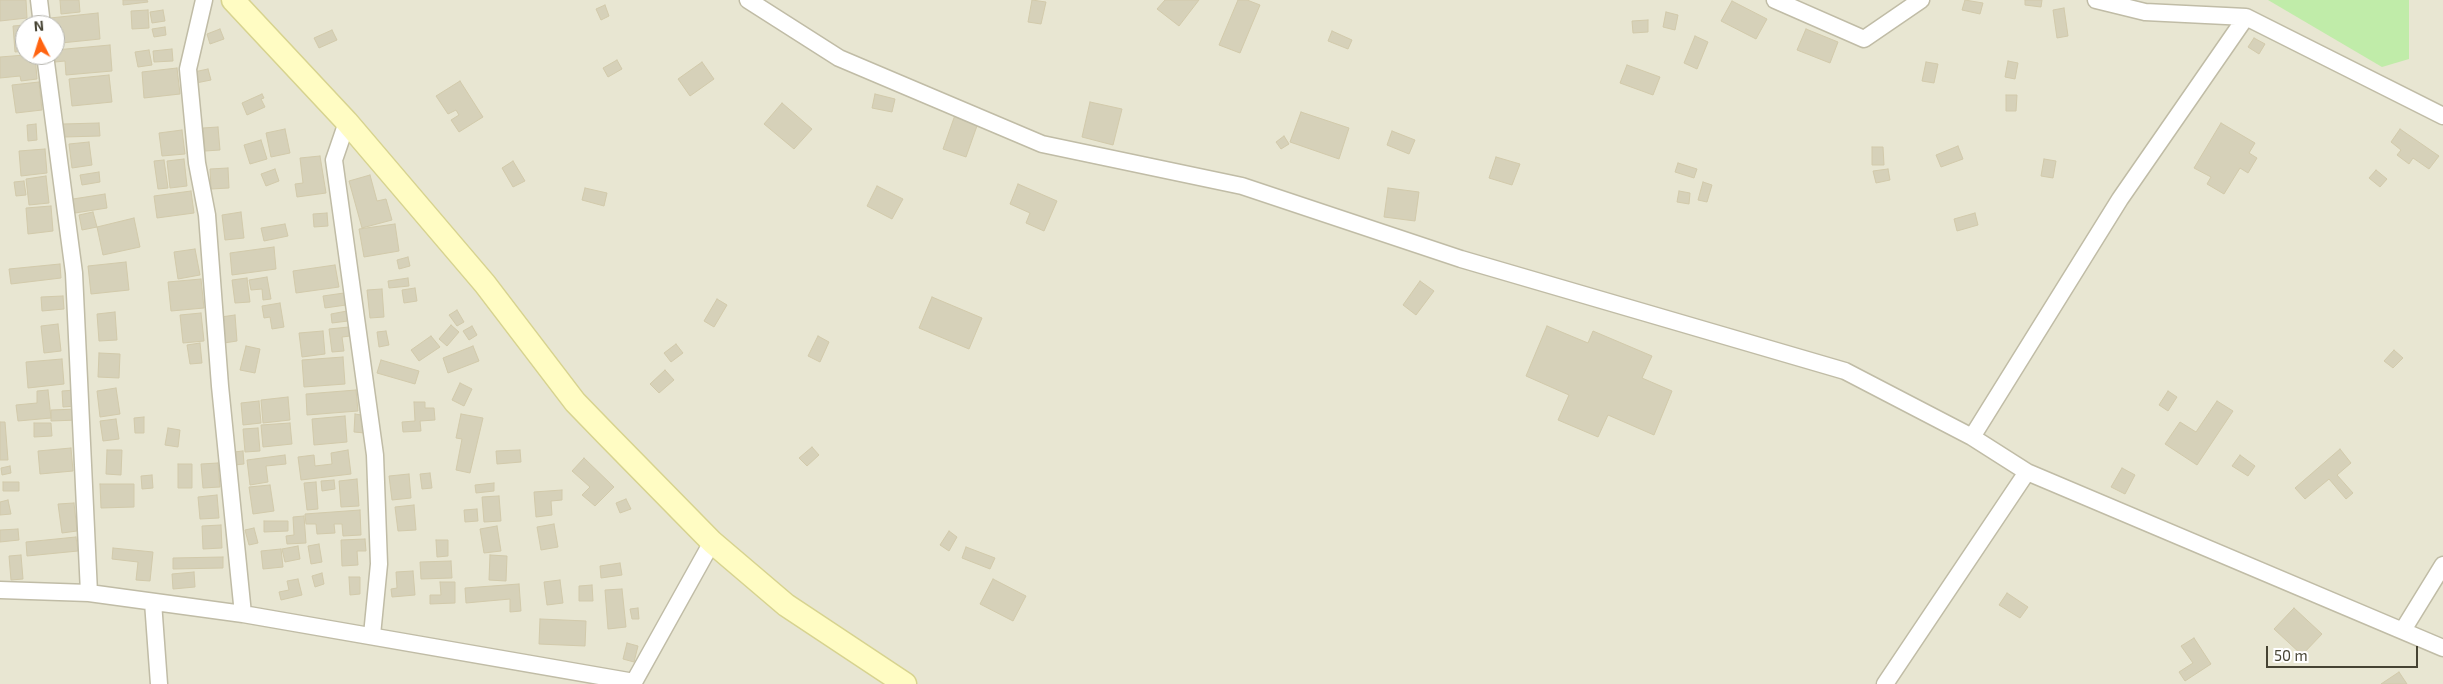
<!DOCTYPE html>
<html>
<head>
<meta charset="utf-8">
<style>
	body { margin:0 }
	#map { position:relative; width:2443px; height:684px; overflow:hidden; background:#f4f2e4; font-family:"Exo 2",sans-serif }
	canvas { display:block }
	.north { position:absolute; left:15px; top:15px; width:50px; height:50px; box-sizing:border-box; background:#fff; border:1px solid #b5b4ad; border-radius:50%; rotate:355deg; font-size:14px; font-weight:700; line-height:20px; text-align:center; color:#464333 }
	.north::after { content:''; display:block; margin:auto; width:18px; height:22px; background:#ff6310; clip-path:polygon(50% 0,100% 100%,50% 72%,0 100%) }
	.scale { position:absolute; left:2266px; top:646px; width:152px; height:22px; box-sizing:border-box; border:2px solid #464333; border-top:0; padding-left:6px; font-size:15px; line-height:18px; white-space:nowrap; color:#464333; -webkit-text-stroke:4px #fff; paint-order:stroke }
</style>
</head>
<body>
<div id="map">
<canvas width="2443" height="684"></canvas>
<div class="north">N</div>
<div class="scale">50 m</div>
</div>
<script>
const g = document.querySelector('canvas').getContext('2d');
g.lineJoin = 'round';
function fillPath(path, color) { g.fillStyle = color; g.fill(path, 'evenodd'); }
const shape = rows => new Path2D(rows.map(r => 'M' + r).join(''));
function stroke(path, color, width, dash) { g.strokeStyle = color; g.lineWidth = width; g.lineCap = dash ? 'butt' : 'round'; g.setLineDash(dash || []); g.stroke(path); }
fillPath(shape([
	[0,0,2443,0,2443,684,0,684],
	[25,25,55,25,55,55,25,55]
]), '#e8e6d2');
fillPath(shape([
	[2268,0,2409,0,2409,59,2382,67]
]), '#c0eca9');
const building = shape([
	[0,0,26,0,27,18,0,21,0,0],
	[60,0,79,0,80,12,61,14,60,0],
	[123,0,147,0,148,2,123,5,123,0],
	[1032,0,1046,2,1041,24,1028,22,1032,0],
	[1165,0,1199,0,1179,26,1157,9,1165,0],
	[1238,0,1247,0,1260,5,1240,53,1219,45,1238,0],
	[1965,0,1983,3,1980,14,1962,10,1965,0],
	[2025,0,2042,0,2041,7,2025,5,2025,0],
	[1732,1,1767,19,1756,39,1721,21,1732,1],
	[605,5,609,16,601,20,596,9,605,5],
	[2064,8,2068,36,2057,38,2053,10,2064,8],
	[148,10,149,28,132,29,131,11,148,10],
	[163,10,165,21,152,23,150,12,163,10],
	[1666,12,1678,15,1675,30,1663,27,1666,12],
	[98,13,100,39,61,43,59,29,55,30,55,25,51,25,50,18,98,13],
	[1648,20,1648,32,1633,33,1632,21,1648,20],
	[25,25,25,51,15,52,13,26,25,25],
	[165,27,166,35,154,37,152,29,165,27],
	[220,29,224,39,210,44,207,34,220,29],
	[1806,29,1838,42,1830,63,1797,50,1806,29],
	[332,30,337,40,319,48,314,38,332,30],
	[1332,31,1352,40,1348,49,1328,41,1332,31],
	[1695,36,1708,42,1697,69,1684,63,1695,36],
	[2254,38,2265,44,2259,54,2248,47,2254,38],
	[110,45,112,71,66,75,65,61,55,62,55,50,110,45],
	[172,49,173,61,154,62,153,51,172,49],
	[149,50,152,65,138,67,135,52,149,50],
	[25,55,35,55,37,79,21,81,20,76,0,78,0,57,25,55],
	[617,60,622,69,608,77,603,68,617,60],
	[2008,61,2018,63,2015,79,2005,77,2008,61],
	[702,62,714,79,690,96,678,79,702,62],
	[1926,62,1938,64,1934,83,1922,81,1926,62],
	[1627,65,1660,77,1653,95,1620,83,1627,65],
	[177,68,180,94,144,98,142,72,177,68],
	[208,69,211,80,196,83,194,72,208,69],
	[109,75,112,102,72,106,69,79,109,75],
	[460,81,483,117,459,132,451,120,459,115,456,110,448,114,436,96,460,81],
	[39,82,42,110,16,113,12,85,39,82],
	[262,94,264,98,261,99,265,107,247,115,242,103,262,94],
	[875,94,895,99,892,112,872,108,875,94],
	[2006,95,2017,95,2016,111,2006,111,2006,95],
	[1090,102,1122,109,1113,145,1082,137,1090,102],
	[782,103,812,129,794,149,764,124,782,103],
	[1301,112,1349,128,1339,159,1290,142,1301,112],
	[955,115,978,123,966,157,943,149,955,115],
	[99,123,100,136,64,137,63,124,99,123],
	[2221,123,2255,143,2249,153,2257,158,2248,173,2240,168,2224,194,2207,184,2211,177,2194,168,2221,123],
	[36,124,37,140,28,141,27,125,36,124],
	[218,127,220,150,205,151,203,128,218,127],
	[285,129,290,153,271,157,266,133,285,129],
	[2400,129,2439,156,2429,169,2413,158,2409,164,2397,155,2401,150,2391,142,2400,129],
	[182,130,185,154,162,156,159,133,182,130],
	[1392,131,1415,140,1409,154,1387,145,1392,131],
	[1284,136,1289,144,1281,149,1276,142,1284,136],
	[261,140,267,159,250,164,244,145,261,140],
	[89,142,92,165,72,168,69,144,89,142],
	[1958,146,1963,159,1941,167,1936,155,1958,146],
	[1872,147,1883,147,1884,165,1872,165,1872,147],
	[45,149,47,173,21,176,19,151,45,149],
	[320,156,326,193,297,197,295,184,303,183,300,158,320,156],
	[1496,157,1520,164,1512,185,1489,178,1496,157],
	[184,159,187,186,170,188,167,161,184,159],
	[2044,159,2056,161,2053,178,2041,176,2044,159],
	[164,160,168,188,158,189,154,161,164,160],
	[513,161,525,181,513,187,502,168,513,161],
	[1678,163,1697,169,1694,178,1675,172,1678,163],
	[228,168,229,188,211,189,210,169,228,168],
	[275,169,279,181,266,186,261,174,275,169],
	[1888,169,1890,180,1876,183,1873,171,1888,169],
	[2376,170,2387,179,2380,187,2369,178,2376,170],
	[99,172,100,182,82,185,80,175,99,172],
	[370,175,377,201,386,199,392,220,362,228,349,181,370,175],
	[46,176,49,203,29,205,26,179,46,176],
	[24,181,26,195,16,196,14,182,24,181],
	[1703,182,1712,185,1707,202,1698,200,1703,182],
	[1018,184,1057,201,1044,231,1026,223,1030,213,1010,204,1018,184],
	[877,186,903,199,892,219,867,206,877,186],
	[585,188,607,193,604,206,582,200,585,188],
	[1388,188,1419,192,1415,221,1384,217,1388,188],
	[191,191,194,213,157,218,154,196,191,191],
	[1679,191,1690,193,1689,204,1677,202,1679,191],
	[105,194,107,208,75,213,73,199,105,194],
	[51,206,53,231,28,234,26,208,51,206],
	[93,212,97,227,82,230,79,215,93,212],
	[241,212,244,238,225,240,222,215,241,212],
	[327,213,328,226,314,227,313,214,327,213],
	[1975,213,1978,225,1957,231,1954,219,1975,213],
	[134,218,140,247,103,255,97,227,134,218],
	[285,224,288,236,264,241,261,228,285,224],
	[395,224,399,251,364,257,359,229,395,224],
	[274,247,276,269,232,275,230,253,274,247],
	[195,249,200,275,178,279,174,252,195,249],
	[408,257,410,266,399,269,397,260,408,257],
	[126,262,129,290,91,294,88,266,126,262],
	[60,264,61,278,11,284,9,269,60,264],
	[335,265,339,287,296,293,293,271,335,265],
	[267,277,271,299,263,300,262,289,251,290,249,280,267,277],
	[247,278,250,302,235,303,232,280,247,278],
	[408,278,409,286,389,288,388,281,408,278],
	[201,279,204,308,171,311,168,282,201,279],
	[1420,281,1434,291,1416,315,1403,305,1420,281],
	[415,288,417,301,404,303,402,290,415,288],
	[382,289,384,317,370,318,367,290,382,289],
	[344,293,346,305,325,308,323,296,344,293],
	[63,296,64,309,42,311,41,297,63,296],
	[932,297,982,318,969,349,919,328,932,297],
	[717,299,727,305,714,327,704,321,717,299],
	[280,303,284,327,272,329,270,317,264,318,262,306,280,303],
	[457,310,464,322,457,326,449,315,457,310],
	[347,311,348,321,332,323,331,314,347,311],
	[115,312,117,340,99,341,97,314,115,312],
	[201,313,204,341,183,343,180,315,201,313],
	[235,315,237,341,224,343,221,317,235,315],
	[58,324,61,351,44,353,41,326,58,324],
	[451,325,459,332,447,346,439,339,451,325],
	[472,326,477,335,469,340,463,331,472,326],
	[1547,326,1588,343,1593,331,1652,356,1642,378,1672,391,1654,435,1608,415,1598,437,1558,420,1569,395,1526,376,1547,326],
	[349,327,350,336,342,337,344,351,332,352,329,329,349,327],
	[323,331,325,354,302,357,299,333,323,331],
	[386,331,389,345,379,347,377,332,386,331],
	[431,336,440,347,419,361,411,350,431,336],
	[818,336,829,342,820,362,808,356,818,336],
	[200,343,202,363,190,364,187,345,200,343],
	[676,344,683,353,671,362,664,353,676,344],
	[246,346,260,349,255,373,240,370,246,346],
	[473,346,479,361,448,373,443,358,473,346],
	[2394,350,2403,358,2393,368,2384,361,2394,350],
	[99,353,120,354,119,378,98,377,99,353],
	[343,357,345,384,304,387,302,360,343,357],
	[62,359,64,384,28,388,26,362,62,359],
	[381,360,419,371,415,384,377,373,381,360],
	[665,370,674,380,659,393,650,384,665,370],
	[460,383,472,389,464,406,452,400,460,383],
	[116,388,120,414,100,417,97,391,116,388],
	[48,390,51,418,18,421,16,405,37,403,37,391,48,390],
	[75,390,76,406,63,407,62,391,75,390],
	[356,390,358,411,307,415,306,394,356,390],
	[2168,391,2177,397,2168,411,2159,405,2168,391],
	[288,397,290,420,263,423,261,400,288,397],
	[259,401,261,423,243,425,241,403,259,401],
	[2217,401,2233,411,2197,465,2165,444,2180,422,2196,432,2217,401],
	[414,402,425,402,425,408,434,408,435,420,420,421,421,431,403,432,402,422,415,421,414,402],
	[78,409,78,420,51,421,51,410,78,409],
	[355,414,367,416,365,433,354,432,355,414],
	[461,414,483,418,470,473,456,470,462,439,456,438,461,414],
	[345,416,347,442,314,445,312,419,345,416],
	[144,417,144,433,135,433,134,418,144,417],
	[116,419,119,439,103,441,100,421,116,419],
	[0,422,5,422,8,460,0,460,0,422],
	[34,423,51,423,52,436,34,437,34,423],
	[290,423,292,444,263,447,261,425,290,423],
	[168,428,180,430,178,447,165,445,168,428],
	[258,428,260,451,245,452,243,429,258,428],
	[812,447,819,455,807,466,799,458,812,447],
	[71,448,73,471,40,474,38,451,71,448],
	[2340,449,2351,463,2337,475,2353,493,2346,499,2329,479,2305,499,2295,488,2340,449],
	[107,450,122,450,121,475,106,474,107,450],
	[348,450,351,474,301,480,298,457,314,455,315,466,332,464,331,453,348,450],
	[520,450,521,462,497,464,496,451,520,450],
	[243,451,244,464,234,465,234,452,243,451],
	[285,455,286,464,266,466,268,482,250,485,247,460,285,455],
	[2240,455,2255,466,2248,476,2232,466,2240,455],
	[584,458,614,487,595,506,582,495,590,487,572,471,584,458],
	[218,463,220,487,203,488,201,464,218,463],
	[178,464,192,464,192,488,178,488,178,464],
	[10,466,11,473,2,475,1,468,10,466],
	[2122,468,2135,475,2125,494,2111,487,2122,468],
	[430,473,432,488,422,489,420,474,430,473],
	[409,474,411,498,392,500,389,476,409,474],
	[152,475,153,488,142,489,141,476,152,475],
	[357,479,359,506,341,507,339,481,357,479],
	[334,480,335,489,322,491,321,481,334,480],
	[3,482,19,482,19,491,3,491,3,482],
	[316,482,318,509,307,510,304,483,316,482],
	[494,483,494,491,476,493,475,485,494,483],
	[100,484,134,484,134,507,101,508,100,484],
	[270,485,274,511,253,514,249,487,270,485],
	[562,490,562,500,551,501,552,515,536,517,534,492,562,490],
	[217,495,219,518,200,519,198,497,217,495],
	[499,496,501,521,484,522,482,497,499,496],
	[626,499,631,509,620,513,616,503,626,499],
	[8,500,11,514,0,515,0,502,8,500],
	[74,503,77,531,62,533,58,504,74,503],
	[414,505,416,530,398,531,395,507,414,505],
	[477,509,478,521,465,522,464,510,477,509],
	[360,510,361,535,343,536,342,524,334,524,335,533,317,534,316,524,306,524,305,514,360,510],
	[304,516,306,543,287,544,286,536,294,535,293,517,304,516],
	[264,521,288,521,288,531,264,532,264,521],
	[554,524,558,547,541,550,537,527,554,524],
	[221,525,222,548,203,549,202,526,221,525],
	[497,526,501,551,484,553,480,529,497,526],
	[254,528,258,543,249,545,245,530,254,528],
	[18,529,19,540,0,542,0,530,18,529],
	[949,531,957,537,949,551,940,545,949,531],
	[76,537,78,551,27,556,26,542,76,537],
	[365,539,366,551,357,551,358,565,342,566,341,540,365,539],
	[436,540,448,540,448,556,437,557,436,540],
	[319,544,322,562,311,564,308,546,319,544],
	[298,546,300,559,285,562,282,549,298,546],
	[966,547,995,558,990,569,962,558,966,547],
	[113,548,153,552,150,581,136,580,138,562,112,559,113,548],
	[281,549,283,567,263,569,261,551,281,549],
	[21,555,23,579,11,580,9,556,21,555],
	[490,555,507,556,506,581,489,580,490,555],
	[223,557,223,568,173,569,173,558,223,557],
	[451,561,452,578,421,579,420,562,451,561],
	[620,563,622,575,601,578,600,566,620,563],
	[413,571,415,595,392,597,391,589,397,588,396,572,413,571],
	[194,572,195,587,173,589,172,574,194,572],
	[322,573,324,584,315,587,312,576,322,573],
	[349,577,360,577,360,594,350,595,349,577],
	[298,579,302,595,281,600,279,592,289,590,287,581,298,579],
	[993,579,1026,596,1013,621,980,604,993,579],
	[560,580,563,603,547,605,544,582,560,580],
	[440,582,455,582,455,603,430,604,430,595,441,595,440,582],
	[519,584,521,611,510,612,510,599,466,603,465,588,519,584],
	[592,585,593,601,579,601,579,586,592,585],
	[622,589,626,627,608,629,605,590,622,589],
	[2007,593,2028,607,2020,618,1999,605,2007,593],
	[638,608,639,619,632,619,630,609,638,608],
	[2294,608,2322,634,2302,655,2274,629,2294,608],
	[540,619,586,621,585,646,539,644,540,619],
	[2194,638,2211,664,2185,681,2179,672,2193,663,2181,646,2194,638],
	[627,643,638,646,634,662,623,659,627,643],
	[2399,672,2407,684,2381,684,2399,672]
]);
fillPath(building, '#d6d1b9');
stroke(building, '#d2caab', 1);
const minor = shape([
	[39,0,42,25],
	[204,0,188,69,197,163,207,215,220,386,243,614],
	[748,0,839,58,1042,144,1242,186,1461,259,1845,371,1972,437],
	[1775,0,1864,39,1921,0],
	[2096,0,2145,12,2246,17],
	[45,55,74,273,89,593],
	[347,122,334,160,375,455,379,564,372,635],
	[2027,472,1972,437,2120,199,2246,17,2443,116],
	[0,590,89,593,243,614,634,682,712,542],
	[153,602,159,684],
	[2403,630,2443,565],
	[1885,684,2027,472,2443,648]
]);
const secondary = shape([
	[233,0,347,122,485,284,575,402,607,435,712,542,786,605,905,684]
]);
stroke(minor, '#c0bca6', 19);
stroke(secondary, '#d7d38f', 25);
stroke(minor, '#fff', 16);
stroke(secondary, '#fffcc3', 22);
</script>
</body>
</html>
